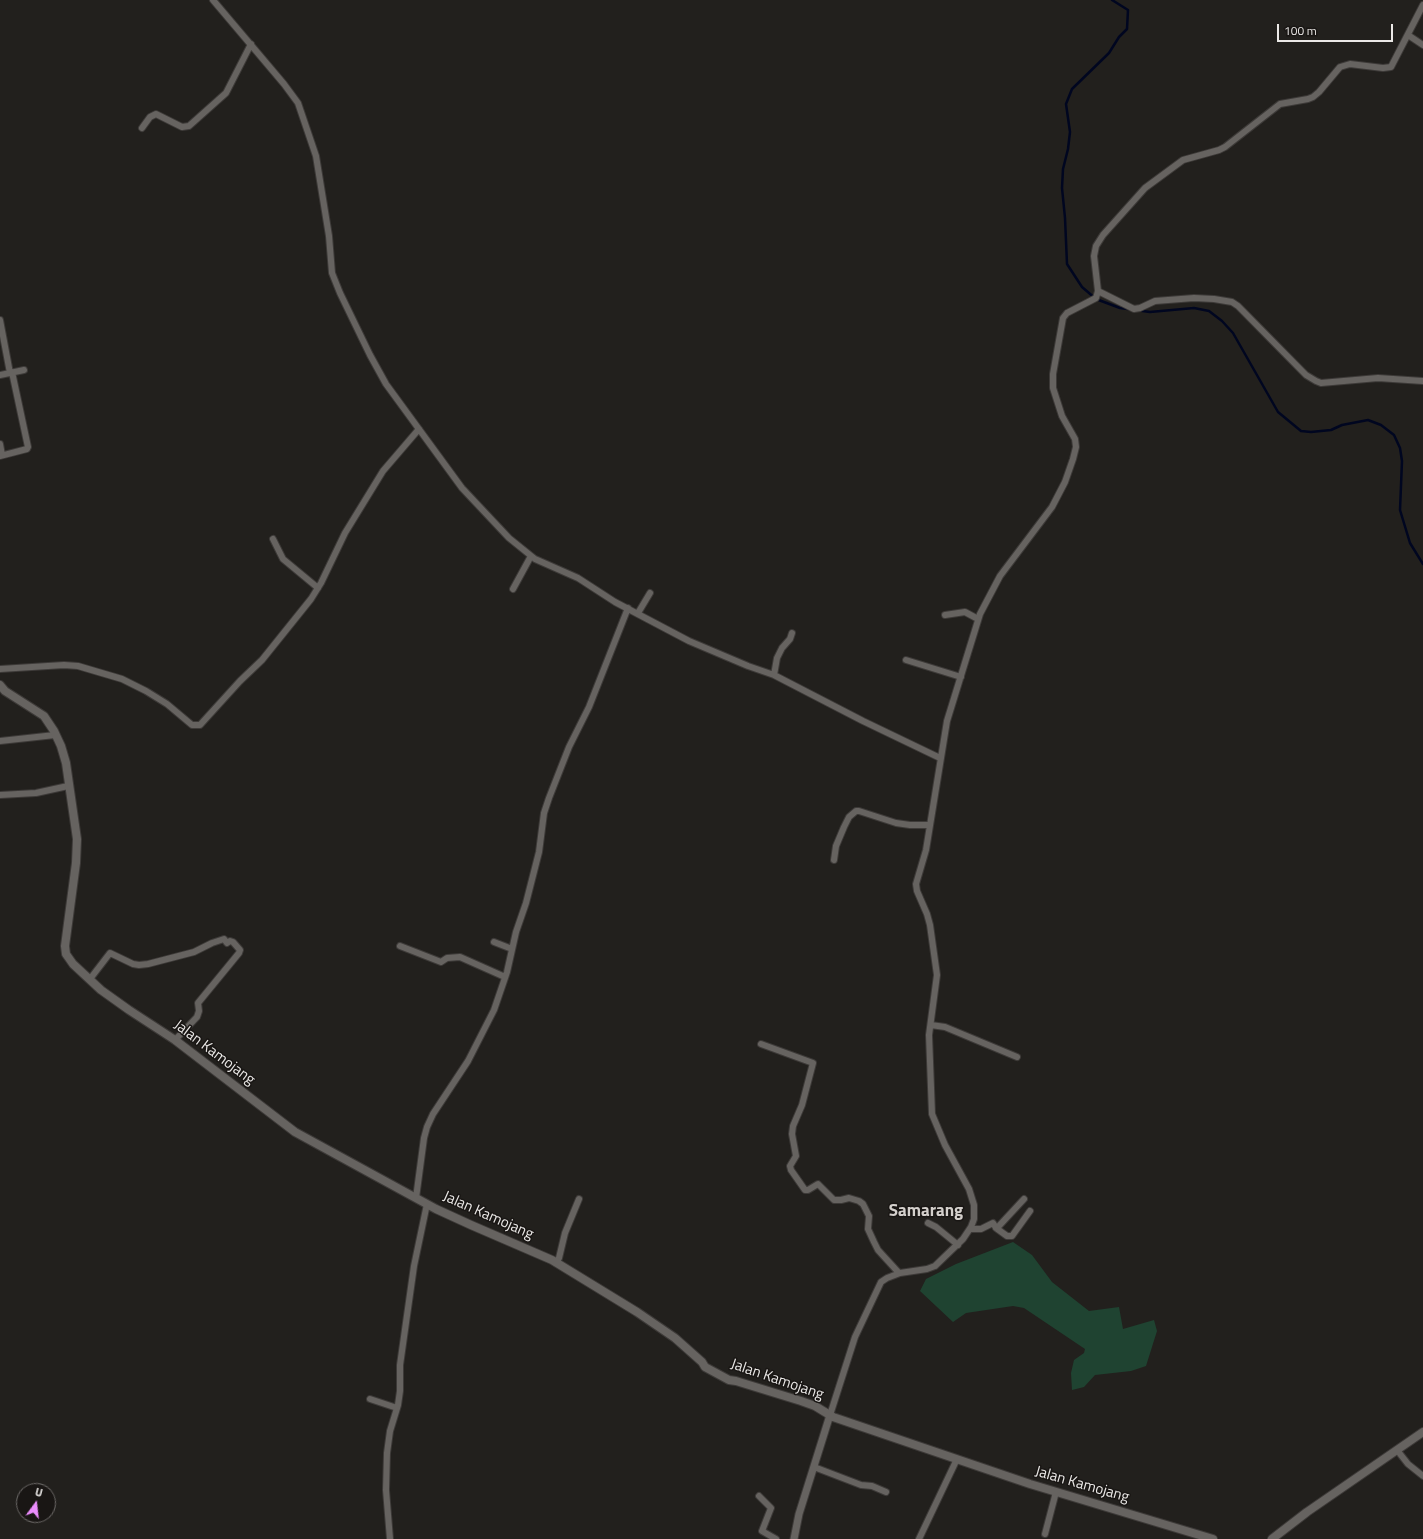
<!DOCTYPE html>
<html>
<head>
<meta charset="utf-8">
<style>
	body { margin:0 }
	#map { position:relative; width:1423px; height:1539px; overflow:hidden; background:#22201d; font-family:"Titillium Web",sans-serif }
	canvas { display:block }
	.north { position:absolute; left:16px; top:1483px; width:40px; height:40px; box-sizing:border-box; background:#191614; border:1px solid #6d6a68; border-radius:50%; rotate:15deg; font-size:11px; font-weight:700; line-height:16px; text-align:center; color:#ebe9e7 }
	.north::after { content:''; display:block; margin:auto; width:14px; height:18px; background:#eb8dfc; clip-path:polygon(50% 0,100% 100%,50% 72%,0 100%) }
	.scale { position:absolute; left:1277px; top:24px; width:116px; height:18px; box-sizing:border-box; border:2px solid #ebe9e7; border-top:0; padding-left:5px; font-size:12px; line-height:14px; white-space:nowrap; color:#ebe9e7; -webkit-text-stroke:3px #191614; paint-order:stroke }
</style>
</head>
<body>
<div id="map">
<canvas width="1423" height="1539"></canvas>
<div class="north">U</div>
<div class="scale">100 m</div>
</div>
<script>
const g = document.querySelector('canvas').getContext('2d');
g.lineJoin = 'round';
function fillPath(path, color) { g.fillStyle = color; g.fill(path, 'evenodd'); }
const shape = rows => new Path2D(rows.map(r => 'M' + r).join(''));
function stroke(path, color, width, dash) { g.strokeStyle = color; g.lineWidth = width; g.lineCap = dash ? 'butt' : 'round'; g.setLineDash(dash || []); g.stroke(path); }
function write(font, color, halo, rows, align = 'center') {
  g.font = font + ' "Titillium Web",sans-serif'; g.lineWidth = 3; g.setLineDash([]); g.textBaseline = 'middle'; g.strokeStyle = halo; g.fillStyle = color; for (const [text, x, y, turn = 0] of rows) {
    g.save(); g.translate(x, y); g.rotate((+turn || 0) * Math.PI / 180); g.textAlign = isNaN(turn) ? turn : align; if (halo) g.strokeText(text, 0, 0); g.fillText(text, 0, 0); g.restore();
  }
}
fillPath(shape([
	[1013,1242,1032,1255,1052,1282,1089,1311,1119,1307,1123,1329,1154,1320,1157,1331,1146,1366,1131,1371,1095,1375,1084,1387,1072,1390,1071,1373,1074,1360,1084,1353,1085,1349,1024,1308,1013,1306,966,1313,953,1322,920,1291,926,1279,956,1264]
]), '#1f4331');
stroke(shape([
	[1112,0,1128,10,1127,29,1119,37,1109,53,1072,89,1066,104,1070,132,1068,149,1063,169,1062,188,1065,218,1067,264,1082,287,1096,299,1120,308,1150,312,1194,308,1209,311,1222,321,1233,333,1278,412,1301,431,1311,432,1331,430,1342,425,1368,420,1381,425,1394,435,1400,448,1402,461,1400,510,1410,543,1423,564]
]), '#000620', 2.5);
const minor = shape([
	[213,0,284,84,298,103,316,156,329,236,332,273,340,293,370,355,386,384,462,488,509,538,535,559,578,578,615,602,689,641,748,666,774,675,863,721,940,758],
	[1408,35,1423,45],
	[142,128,150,117,156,114,182,127,189,126,226,93,251,44],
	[1098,291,1134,309,1140,308,1155,301,1194,298,1214,299,1232,302,1238,306,1306,375,1316,381,1321,383,1378,378,1423,381],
	[0,320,10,373],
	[0,375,24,370],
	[0,444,2,455],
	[0,456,27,449,28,447,12,372],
	[273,539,283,559,318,588],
	[513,589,531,556],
	[638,613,650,593],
	[945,615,965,612,978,619],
	[906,660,961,677],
	[0,669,64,665,78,666,122,679,146,691,167,704,192,725,200,725,240,681,262,660,311,599,321,583,345,533,383,471,419,429],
	[774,675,777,658,782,648,790,639,792,633],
	[0,741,55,735],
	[0,795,36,793,68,786],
	[834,860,836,846,844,827,849,817,856,811,859,811,896,823,910,825,930,825],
	[494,942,512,949],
	[400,946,441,962,447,958,460,957,505,977],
	[90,979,110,953,133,964,139,965,148,964,194,952,212,943,224,939,227,943,230,941,233,942,240,950,239,953,198,1003,199,1011,197,1017,175,1040],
	[931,1025,945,1027,1017,1057],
	[761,1044,813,1063,802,1105,793,1126,792,1134,796,1156,790,1166,791,1170,805,1190,808,1190,818,1184,834,1200,841,1200,849,1198,859,1201,863,1204,869,1216,868,1229,874,1242,878,1250,899,1273],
	[416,1198,424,1138,427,1127,433,1114,468,1061,494,1010,507,972,516,932,526,903,539,852,544,813,549,798,569,747,589,707,628,608],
	[928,1223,936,1227,958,1245],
	[996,1228,1007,1236,1012,1236,1030,1211],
	[970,1229,981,1229,993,1223,996,1228,998,1227,1024,1199],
	[556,1263,559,1258,565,1233,579,1199],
	[370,1399,397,1408],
	[830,1415,855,1337,881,1282,887,1278,900,1273,927,1269,935,1266,963,1239,971,1227,974,1219,974,1205,969,1189,945,1145,932,1114,929,1035,937,975,930,925,927,914,917,891,916,884,926,850,947,721,980,614,1000,576,1052,507,1065,482,1073,459,1076,447,1075,439,1062,416,1053,388,1053,374,1063,318,1067,313,1096,298,1098,291,1094,256,1096,246,1103,235,1145,188,1183,160,1219,150,1225,147,1280,104,1308,99,1313,97,1319,92,1340,67,1350,64,1383,68,1391,67,1423,5],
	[1397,1450,1408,1464,1423,1476],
	[814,1467,861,1485,872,1486,886,1492],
	[759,1496,771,1508,762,1531,776,1539],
	[1045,1534,1056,1492],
	[390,1539,386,1490,387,1453,390,1431,398,1405,400,1391,400,1365,414,1266,427,1204],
	[919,1539,957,1459]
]);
const tertiary = shape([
	[794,1539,799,1514,830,1415]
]);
const secondary = shape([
	[0,685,5,691,44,716,54,731,61,746,66,763,77,839,76,863,65,946,66,954,73,964,101,990,129,1010,175,1040,295,1132,436,1209,471,1225,552,1260,637,1312,675,1338,702,1362,705,1367,729,1380,736,1381,801,1401,815,1406,833,1417,1030,1484,1213,1539],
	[1272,1539,1307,1512,1423,1432]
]);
stroke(minor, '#3d3a38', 8);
stroke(tertiary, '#3d3a38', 9);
stroke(secondary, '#3d3a38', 10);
stroke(minor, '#666360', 6);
stroke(tertiary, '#666360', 7);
stroke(secondary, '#666360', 8);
write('15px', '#ebe9e7', '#191614', [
	["Jalan Kamojang",214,1053,37],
	["Jalan Kamojang",488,1216,24],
	["Jalan Kamojang",777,1380,19],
	["Jalan Kamojang",1082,1485,16]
]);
write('bold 17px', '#d4d0cc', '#191614', [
	["Samarang",926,1212]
]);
</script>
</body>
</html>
